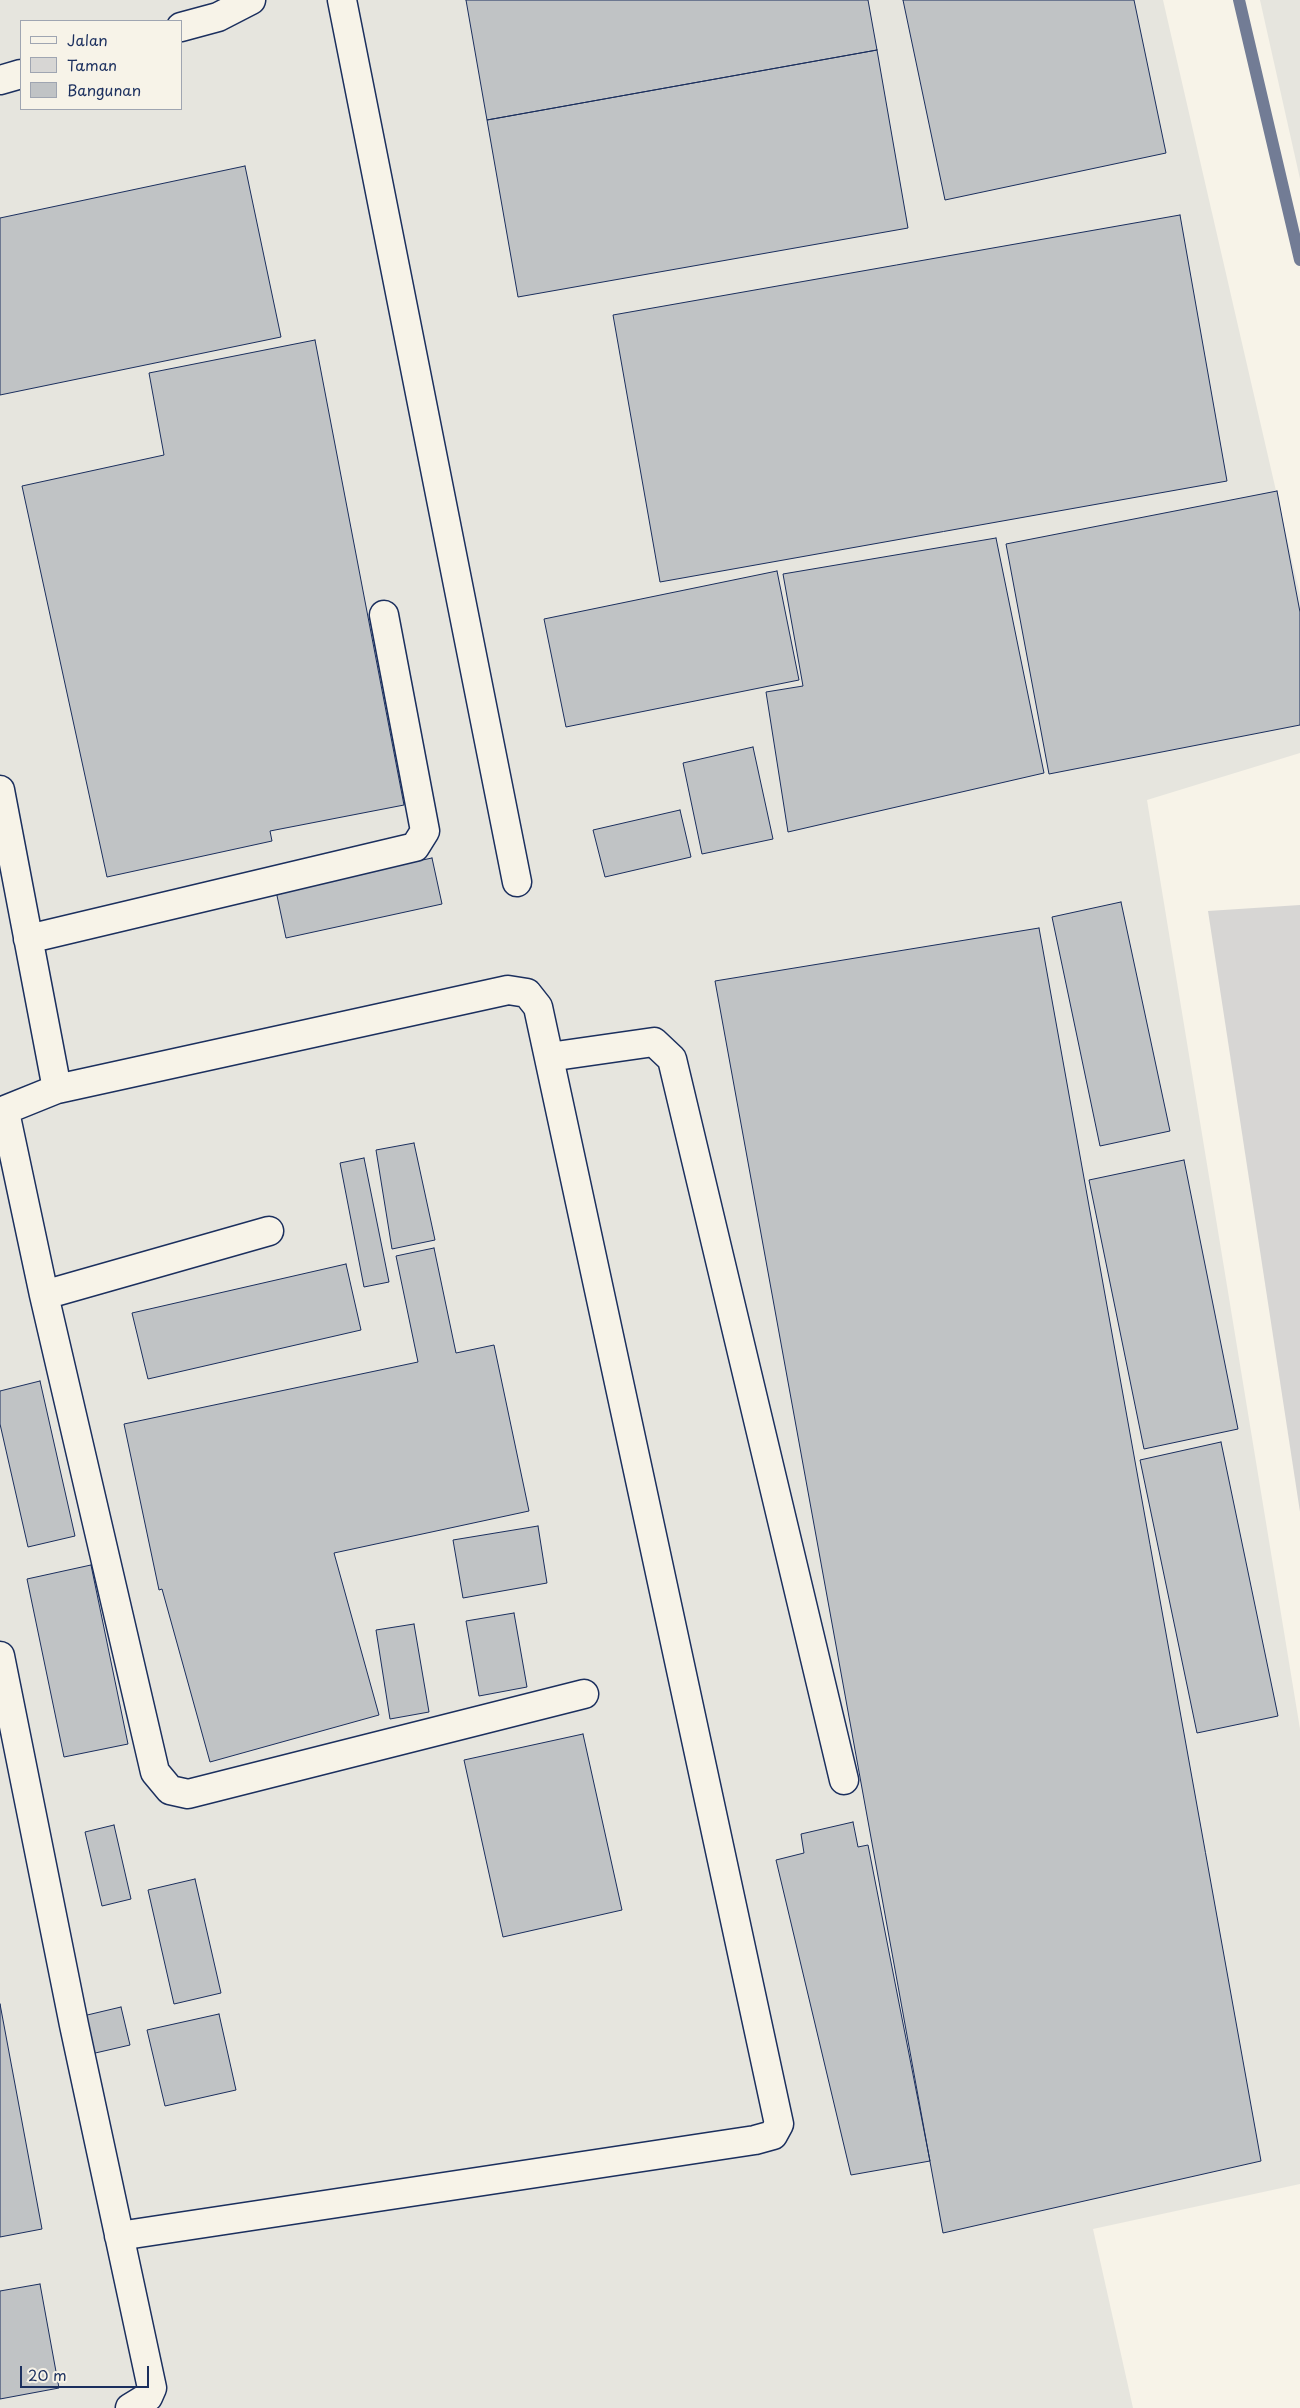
<!DOCTYPE html>
<html>
<head>
<meta charset="utf-8">
<style>
	body { margin:0 }
	#map { position:relative; width:1300px; height:2408px; overflow:hidden; background:#f7f3e8; font-family:"Playpen Sans",sans-serif }
	canvas { display:block }
	.legend { position:absolute; left:20px; top:20px; width:162px; height:90px; box-sizing:border-box; background:#f7f3e8; border:1px solid #9fa5b1; margin:0; padding:6px 9px; list-style:none; font-size:15px; color:#1b2f5e }
	.legend li { display:flex; align-items:center; gap:10px; height:25px }
	.legend b { width:25px; border:1px solid #9fa5b1 }
	.scale { position:absolute; left:20px; top:2366px; width:129px; height:22px; box-sizing:border-box; border:2px solid #1b2f5e; border-top:0; padding-left:6px; font-size:15px; line-height:18px; white-space:nowrap; color:#1b2f5e; -webkit-text-stroke:4px #f7f3e8; paint-order:stroke }
</style>
</head>
<body>
<div id="map">
<canvas width="1300" height="2408"></canvas>
<ul class="legend">
<li><b style="height:6px;background:#f7f3e8"></b>Jalan</li>
<li><b style="height:14px;background:#d7d6d4"></b>Taman</li>
<li><b style="height:14px;background:#c0c3c5"></b>Bangunan</li>
</ul>
<div class="scale">20 m</div>
</div>
<script>
const g = document.querySelector('canvas').getContext('2d');
g.lineJoin = 'round';
function fillPath(path, color) { g.fillStyle = color; g.fill(path, 'evenodd'); }
const shape = rows => new Path2D(rows.map(r => 'M' + r).join(''));
function stroke(path, color, width, dash) { g.strokeStyle = color; g.lineWidth = width; g.lineCap = dash ? 'butt' : 'round'; g.setLineDash(dash || []); g.stroke(path); }
fillPath(shape([
	[0,0,1163,0,1300,595,1300,753,1147,800,1300,1729,1300,2184,1093,2229,1133,2408,0,2408],
	[21,21,181,21,181,109,21,109],
	[1260,0,1300,0,1300,179]
]), '#e6e5de');
fillPath(shape([
	[1300,905,1300,1512,1208,911]
]), '#d7d6d4');
stroke(shape([
	[1239,0,1300,260]
]), '#727c95', 12);
const building = shape([
	[466,0,868,0,877,50,487,120,466,0],
	[903,0,1134,0,1166,153,945,200,903,0],
	[877,50,908,228,518,297,487,120,877,50],
	[245,166,281,337,0,395,0,218,245,166],
	[1180,215,1227,481,660,582,613,315,1180,215],
	[315,340,404,805,270,831,272,841,107,877,22,486,164,455,149,373,315,340],
	[1277,491,1300,612,1300,725,1049,774,1006,544,1277,491],
	[996,538,1044,773,788,832,766,692,803,686,783,574,996,538],
	[777,571,799,680,566,727,544,619,777,571],
	[753,747,773,839,702,854,683,763,753,747],
	[680,810,691,857,605,877,593,830,680,810],
	[432,858,442,904,286,938,276,891,432,858],
	[1121,902,1170,1131,1100,1146,1052,917,1121,902],
	[1039,928,1261,2161,943,2233,715,981,1039,928],
	[414,1143,435,1240,392,1249,376,1150,414,1143],
	[364,1158,389,1282,364,1287,340,1163,364,1158],
	[1184,1160,1238,1429,1144,1449,1089,1180,1184,1160],
	[434,1248,456,1353,494,1345,529,1511,334,1553,379,1715,210,1762,162,1589,159,1590,124,1424,418,1362,396,1256,434,1248],
	[346,1264,361,1330,148,1379,132,1313,346,1264],
	[40,1381,75,1536,28,1547,0,1424,0,1391,40,1381],
	[1221,1442,1278,1716,1197,1733,1140,1460,1221,1442],
	[538,1526,547,1583,463,1598,453,1540,538,1526],
	[91,1565,128,1744,64,1757,27,1579,91,1565],
	[514,1613,527,1687,479,1696,466,1621,514,1613],
	[414,1624,429,1712,390,1719,376,1630,414,1624],
	[583,1734,622,1910,503,1937,464,1760,583,1734],
	[853,1822,858,1847,868,1845,930,2161,851,2175,776,1860,804,1853,801,1834,853,1822],
	[114,1825,131,1899,102,1906,85,1832,114,1825],
	[195,1879,221,1993,174,2004,148,1890,195,1879],
	[0,2004,42,2229,0,2237,0,2004],
	[121,2007,130,2045,91,2054,83,2016,121,2007],
	[219,2014,236,2090,165,2106,147,2030,219,2014],
	[40,2284,59,2388,0,2399,0,2291,40,2284]
]);
fillPath(building, '#c0c3c5');
stroke(building, '#1b2f5e', 1);
const minor = shape([
	[342,0,517,882],
	[181,27,218,17,251,0],
	[0,80,21,74],
	[0,790,57,1089],
	[28,939,415,847,425,831,384,615],
	[549,1057,654,1042,672,1059,844,1780],
	[0,1112,57,1089,508,990,527,993,538,1007,779,2124,773,2135,755,2140,119,2236],
	[5,1112,44,1295,155,1772,170,1790,188,1794,584,1694],
	[44,1295,269,1231],
	[0,1656,74,2025,152,2388,148,2397,130,2408]
]);
stroke(minor, '#1b2f5e', 31);
stroke(minor, '#f7f3e8', 28);
</script>
</body>
</html>
